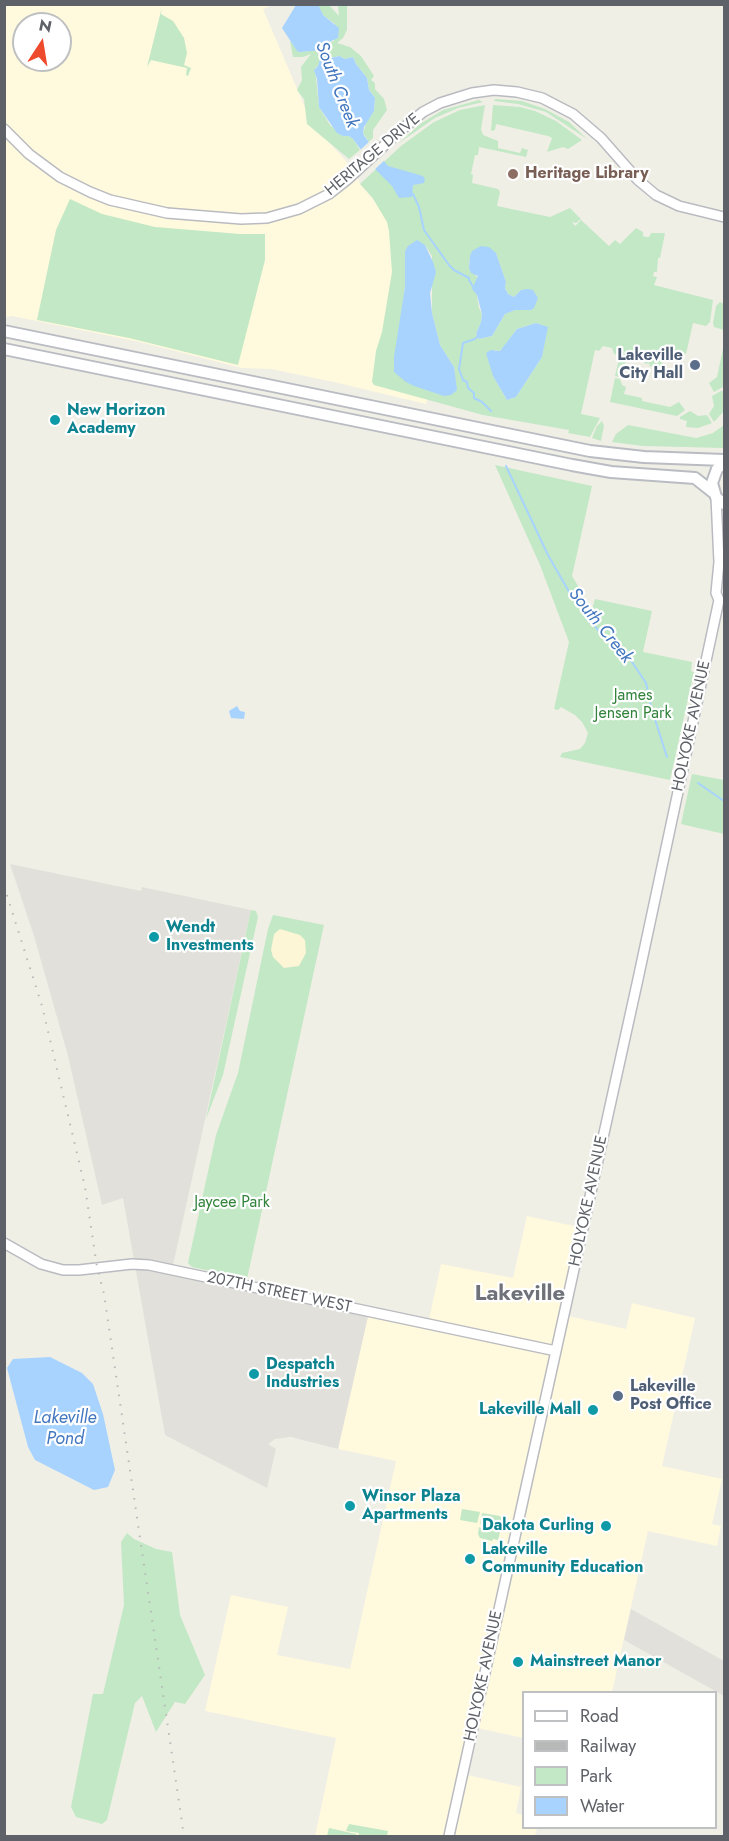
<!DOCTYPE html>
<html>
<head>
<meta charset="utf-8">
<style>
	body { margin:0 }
	#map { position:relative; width:729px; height:1841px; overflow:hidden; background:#f0efe6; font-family:Jost,sans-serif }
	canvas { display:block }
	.frame { position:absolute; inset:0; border:6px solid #5e6167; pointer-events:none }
	.legend { position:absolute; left:522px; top:1691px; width:195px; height:138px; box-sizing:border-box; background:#fff; border:2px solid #bfc0c2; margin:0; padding:8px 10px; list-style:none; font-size:18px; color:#5e6167 }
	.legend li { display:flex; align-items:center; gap:12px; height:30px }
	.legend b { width:30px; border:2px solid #bfc0c2 }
	.north { position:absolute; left:12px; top:12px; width:60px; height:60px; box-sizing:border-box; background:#fff; border:2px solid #bfc0c2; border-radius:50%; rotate:12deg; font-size:16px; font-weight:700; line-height:24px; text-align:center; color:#5e6167 }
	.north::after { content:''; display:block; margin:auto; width:21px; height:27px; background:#ee4a2e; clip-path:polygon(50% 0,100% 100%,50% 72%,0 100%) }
</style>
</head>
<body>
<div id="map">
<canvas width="729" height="1841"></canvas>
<div class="frame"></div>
<ul class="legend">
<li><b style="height:8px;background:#fff"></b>Road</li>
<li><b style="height:8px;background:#b7b8b8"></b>Railway</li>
<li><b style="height:16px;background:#c2e8c5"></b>Park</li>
<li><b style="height:16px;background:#a8d3ff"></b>Water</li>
</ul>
<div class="north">N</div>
</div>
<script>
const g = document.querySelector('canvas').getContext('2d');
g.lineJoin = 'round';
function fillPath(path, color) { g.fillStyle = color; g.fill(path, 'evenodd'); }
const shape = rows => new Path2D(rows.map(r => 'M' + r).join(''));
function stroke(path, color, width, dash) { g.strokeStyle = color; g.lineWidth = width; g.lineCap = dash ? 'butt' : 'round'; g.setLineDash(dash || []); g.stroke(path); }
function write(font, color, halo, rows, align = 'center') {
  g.font = font + ' Jost,sans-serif'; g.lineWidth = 4.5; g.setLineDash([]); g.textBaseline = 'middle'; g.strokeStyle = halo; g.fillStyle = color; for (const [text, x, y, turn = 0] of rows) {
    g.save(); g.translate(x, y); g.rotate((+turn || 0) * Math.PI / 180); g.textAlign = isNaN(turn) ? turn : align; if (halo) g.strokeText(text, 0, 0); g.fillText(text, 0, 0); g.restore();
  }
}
fillPath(shape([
	[5,5,273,5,263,9,312,124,356,172,360,184,387,216,395,278,429,393,426,404,334,382,271,369,242,368,140,342,12,316,5,317],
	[24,24,60,24,60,60,24,60],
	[527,1216,583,1228,564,1315,626,1329,632,1303,695,1318,662,1466,722,1479,712,1524,721,1526,717,1546,648,1531,612,1692,524,1692,523,1738,473,1727,463,1774,521,1787,516,1813,523,1815,524,1828,537,1828,535,1836,315,1836,336,1738,205,1711,231,1595,288,1607,277,1655,350,1669,396,1461,338,1449,369,1312,428,1324,441,1264,513,1278]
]), '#fff9dd');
fillPath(shape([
	[10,864,141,891,142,887,251,910,172,1270,369,1312,338,1449,291,1437,275,1439,268,1444,276,1449,267,1488,165,1435,123,1198,102,1205,68,1056,34,936],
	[631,1609,724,1661,724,1696,624,1640]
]), '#e2e0da');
fillPath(shape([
	[318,5,329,5,339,16,338,5,347,5,347,30,343,38,337,43,350,47,361,56,374,76,371,80,375,83,375,89,384,99,387,110,373,130,373,138,369,142,363,133,367,121,374,111,375,98,369,90,367,78,356,64,353,57,345,59,339,56,331,58,329,51,325,49,327,43,334,41,335,24,323,15],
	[162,7,161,14,173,21,184,38,187,53,184,65,191,68,188,76,186,75,187,68,151,60,147,67],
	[290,41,300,52,319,50,322,53,318,66,315,68,319,107,330,125,343,136,349,136,353,139,360,150,349,159,307,124,304,99,297,90,302,80,301,67,311,54,303,57,293,57],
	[495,99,522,101,545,109,569,122,587,139,546,112,518,104,494,101],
	[479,100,483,102,458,108,435,118,399,143,420,124,443,110],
	[485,105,481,129,483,135,498,141,498,148,520,153,522,148,528,150,526,157,479,147,478,155,475,155,471,174,473,175,472,183,498,189,500,192,497,206,550,217,570,208,581,219,576,223,572,222,575,226,581,220,609,246,615,240,620,244,636,228,643,232,643,236,646,237,649,237,651,233,665,233,660,258,658,258,657,272,654,272,653,276,657,277,654,285,713,300,710,322,706,326,693,323,686,354,678,351,669,353,663,359,662,369,649,366,650,364,644,363,645,360,627,356,623,374,620,377,615,376,620,355,614,354,612,348,603,346,599,351,595,350,581,414,600,418,590,437,568,433,569,430,483,415,374,385,372,382,376,351,382,332,392,272,389,231,387,222,372,197,360,184,401,146,434,122,460,110],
	[411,245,425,245,432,256,432,313,440,345,454,367,456,389,401,319,405,287,405,251],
	[496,253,506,282,505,288,508,294,514,297,521,290,531,310,515,310,505,314,492,336,479,339,476,334,481,322,482,314,479,308,475,284,478,278,469,268,470,256],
	[536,323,547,327,542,357,516,397,507,400,493,376,494,350,499,351,503,348,517,329],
	[493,105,520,107,535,111,556,121,582,140,568,149,563,147,547,152,552,138,548,136,496,124,495,130,491,131],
	[70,199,102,214,155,227,240,234,265,234,265,260,238,365,129,338,37,320,56,230],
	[720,302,724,304,724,330,714,327,713,323,716,306],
	[724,344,724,382,723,387,714,392,709,383,717,377],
	[615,378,620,379,622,385,626,387,624,394,642,398,642,401,670,407,679,402,685,410,677,416,610,402],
	[721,391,724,391,723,398,724,411,714,422,709,414,714,406,712,396],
	[690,411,698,416,707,415,712,423,698,428,686,427,687,421,680,419,680,417],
	[602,421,604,426,601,441,592,438,597,426],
	[628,425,696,438,713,433,724,425,724,448,643,446,612,442,616,434],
	[495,465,592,486,572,576,592,609,595,599,652,611,643,652,692,662,691,671,694,672,670,780,560,757,562,753,580,749,585,743,588,733,582,722,575,715,561,707,558,710,554,709,569,642,540,565],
	[692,774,724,780,724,834,681,824],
	[251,910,256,911,258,917,223,1075,206,1119],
	[273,915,324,925,247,1279,192,1267,188,1263,216,1135,238,1073,268,929],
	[462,1509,480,1512,477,1523,460,1520],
	[482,1513,500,1516,503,1520,501,1528,486,1523,480,1524],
	[479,1527,486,1532,491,1530,500,1532,498,1540,493,1539,492,1541,480,1538,478,1534],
	[127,1533,134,1539,156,1549,172,1552,180,1615,205,1675,185,1704,175,1702,156,1732,142,1696,135,1703,107,1820,102,1824,76,1817,71,1807,93,1694,103,1694,124,1605,121,1542],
	[349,1824,388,1831,387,1836,358,1836,359,1833,346,1831],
	[329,1828,356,1834,357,1836,327,1836]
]), '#c2e8c5');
fillPath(shape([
	[280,929,300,935,305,940,306,953,299,966,284,968,273,957,271,950,274,934]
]), '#fcf5d6');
fillPath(shape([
	[318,4,323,15,339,28,338,38,327,43,325,49,329,51,331,58,339,56,345,59,353,57,356,64,367,78,369,90,375,98,374,111,364,127,363,133,365,137,388,166,423,176,425,180,424,183,413,185,412,197,399,198,392,186,375,169,353,139,349,136,343,136,337,133,319,107,317,79,314,70,318,66,323,50,300,52,297,51,282,28,296,5],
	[417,240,425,245,433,262,436,272,430,293,432,313,440,345,454,367,457,390,451,395,444,396,414,386,406,382,394,372,394,357,405,287,405,251,408,246],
	[481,246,489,247,496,253,506,282,505,288,508,294,514,297,521,290,528,289,533,290,538,298,534,308,531,310,515,310,505,314,492,336,479,339,476,334,481,322,482,314,477,295,472,289,478,276,471,273,469,268,470,256,472,251],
	[536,323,548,327,542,357,516,397,507,400,493,376,486,353,491,350,500,351,517,329],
	[237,706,240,711,245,712,244,719,231,718,229,711],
	[50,1357,82,1373,93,1384,103,1414,115,1470,108,1487,94,1490,35,1460,28,1447,7,1368,13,1359]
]), '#a8d3ff');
fillPath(shape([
	[371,140,387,158,373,171,358,152]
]), '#f0efe6');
stroke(shape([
	[410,192,413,194,419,207,424,230,449,265,454,270,469,278,469,280,474,288],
	[478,336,475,339,463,343,459,369,463,380,467,382,468,388,474,393,474,398,482,402,491,411],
	[506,466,548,555,572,597,598,630,632,662,646,683,651,707,667,757],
	[698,783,724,801]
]), '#a8d3ff', 2);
const tertiary = shape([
	[4,129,29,154,60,177,90,192,110,200,167,213,241,219,267,218,299,209,329,194,348,179,401,130,423,112,440,103,472,93,494,90,517,92,542,98,573,114,601,138,638,180,656,195,679,206,724,217],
	[4,1243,41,1264,63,1270,79,1270,132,1264,149,1265,556,1351],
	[449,1836,638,979,719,600,716,593,719,562,716,497]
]);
const secondary = shape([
	[4,331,590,451,644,457,724,460],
	[4,349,572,465,611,472,695,478,714,493],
	[724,463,717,469,712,483,716,497,724,504]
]);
stroke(tertiary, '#b9bbc0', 12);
stroke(secondary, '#b9bcc2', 14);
stroke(tertiary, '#fff', 9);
stroke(secondary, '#fff', 10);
stroke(shape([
	[4,886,42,1006,85,1187,97,1267,104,1294,184,1836]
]), '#b7b8b8', 2, [1.5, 8]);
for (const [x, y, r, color] of [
	[513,174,6,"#8d6e63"],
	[695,365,6,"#5c6f8a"],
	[55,420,6,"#0f9aa8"],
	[154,937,6,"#0f9aa8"],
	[254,1374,6,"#0f9aa8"],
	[618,1396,6,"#5c6f8a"],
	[593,1410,6,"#0f9aa8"],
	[350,1506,6,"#0f9aa8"],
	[606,1526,6,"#0f9aa8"],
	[470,1559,6,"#0f9aa8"],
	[518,1662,6,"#0f9aa8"]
]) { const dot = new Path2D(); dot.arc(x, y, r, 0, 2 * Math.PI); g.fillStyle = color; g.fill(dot); stroke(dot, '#fff', 2); }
write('16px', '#5e6167', '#fff', [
	["HERITAGE DRIVE",373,155,-40],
	["HOLYOKE AVENUE",692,726,-78],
	["HOLYOKE AVENUE",589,1201,-78],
	["207TH STREET WEST",279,1293,12],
	["HOLYOKE AVENUE",484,1676,-78]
]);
write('bold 16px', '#785e54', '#fff', [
	["Heritage Library",525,174]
], 'left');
write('bold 16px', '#4e5e75', '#fff', [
	["Lakeville",683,356],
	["City Hall",683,374],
	["Lakeville",630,1387,"left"],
	["Post Office",630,1405,"left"]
], 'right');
write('bold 16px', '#0d838f', '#fff', [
	["New Horizon",67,411],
	["Academy",67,429],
	["Wendt",166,928],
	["Investments",166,946],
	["Despatch",266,1365],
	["Industries",266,1383],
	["Lakeville Mall",581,1410,"right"],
	["Winsor Plaza",362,1497],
	["Apartments",362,1515],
	["Dakota Curling",594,1526,"right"],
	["Lakeville",482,1550],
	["Community Education",482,1568],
	["Mainstreet Manor",530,1662]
], 'left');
write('16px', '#31823a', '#fff', [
	["James",633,696],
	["Jensen Park",633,714],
	["Jaycee Park",232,1203]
]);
write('italic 18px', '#4277bf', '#fff', [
	["South Creek",336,85,69],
	["South Creek",600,626,51],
	["Lakeville",65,1419],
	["Pond",65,1440]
]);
write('bold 22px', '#6f7379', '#fff', [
	["Lakeville",520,1295]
]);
</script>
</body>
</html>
